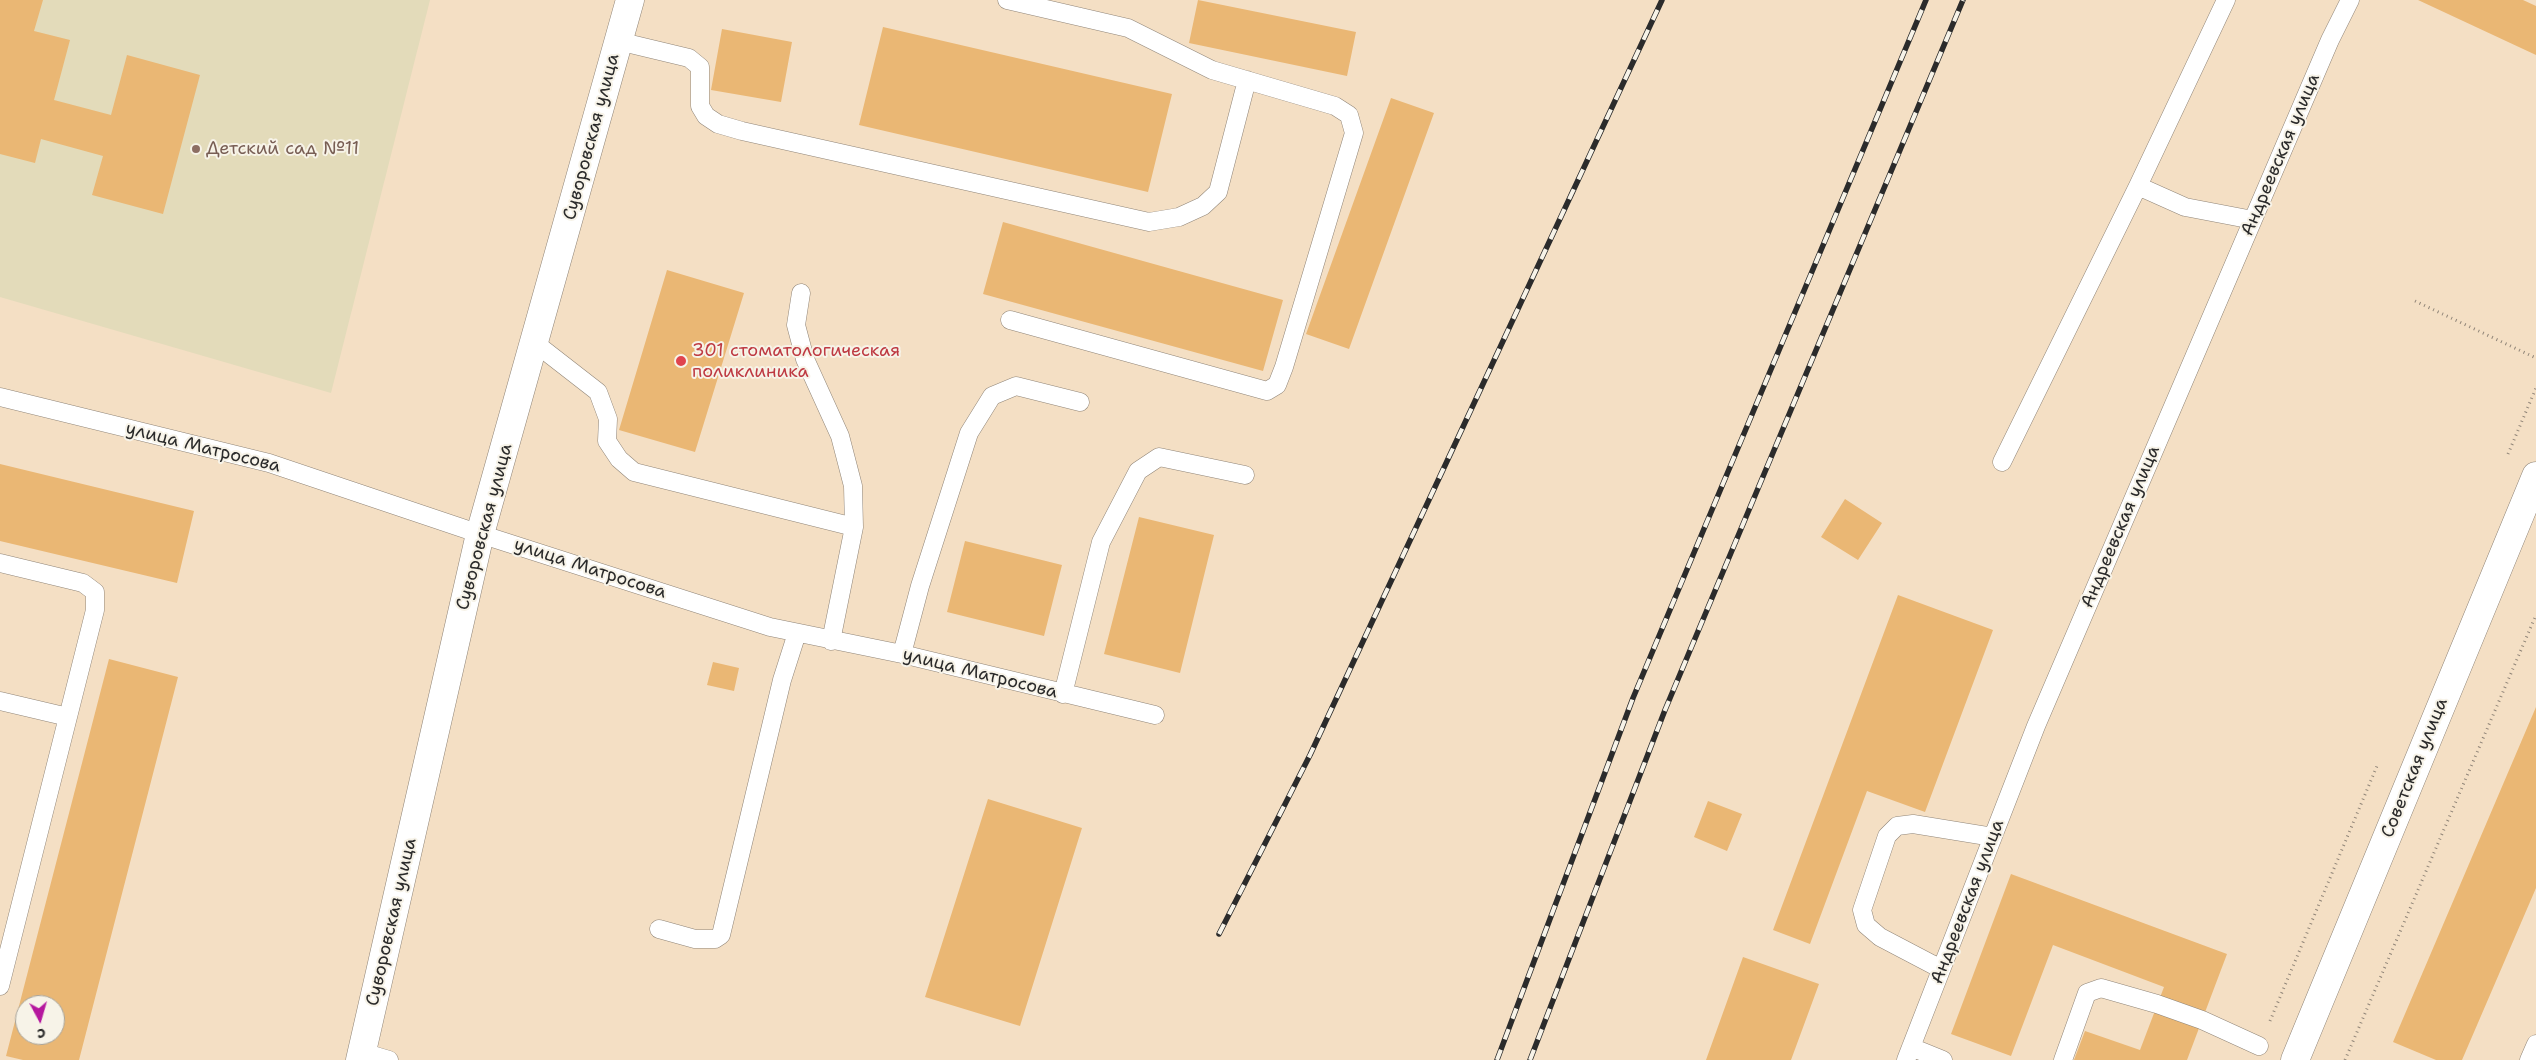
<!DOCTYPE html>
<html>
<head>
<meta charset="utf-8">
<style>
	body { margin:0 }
	#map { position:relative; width:2536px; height:1060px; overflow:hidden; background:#f4dfc4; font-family:"Shantell Sans",sans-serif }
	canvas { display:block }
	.north { position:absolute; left:15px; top:995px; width:50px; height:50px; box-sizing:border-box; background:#f7f3e8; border:1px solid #a5a39c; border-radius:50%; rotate:174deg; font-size:14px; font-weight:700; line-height:20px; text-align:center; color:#2b2b2b }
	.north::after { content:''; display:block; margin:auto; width:18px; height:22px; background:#b5179e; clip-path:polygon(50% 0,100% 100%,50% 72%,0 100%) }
</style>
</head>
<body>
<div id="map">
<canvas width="2536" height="1060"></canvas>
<div class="north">С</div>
</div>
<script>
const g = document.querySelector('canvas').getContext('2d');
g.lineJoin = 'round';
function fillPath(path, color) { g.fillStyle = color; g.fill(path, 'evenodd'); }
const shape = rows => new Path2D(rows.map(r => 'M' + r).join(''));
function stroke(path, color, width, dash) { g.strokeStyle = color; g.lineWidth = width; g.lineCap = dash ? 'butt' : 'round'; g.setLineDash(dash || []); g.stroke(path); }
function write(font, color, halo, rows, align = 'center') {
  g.font = font + ' "Shantell Sans",sans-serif'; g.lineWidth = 4; g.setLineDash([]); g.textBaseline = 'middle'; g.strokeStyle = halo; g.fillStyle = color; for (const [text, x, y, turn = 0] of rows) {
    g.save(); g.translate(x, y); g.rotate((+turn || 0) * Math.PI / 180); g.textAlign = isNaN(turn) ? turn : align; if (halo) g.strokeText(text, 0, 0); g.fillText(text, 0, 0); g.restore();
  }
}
fillPath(shape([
	[0,0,430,0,331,393,0,297]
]), '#e3dbba');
fillPath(shape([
	[0,0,43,0,34,31,70,40,54,100,111,115,127,55,200,75,163,214,92,195,103,156,41,139,35,163,0,154],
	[1198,0,1356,32,1347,76,1189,43],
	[2418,0,2523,0,2536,6,2536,55],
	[883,27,1172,94,1148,192,859,125],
	[722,29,792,42,781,102,711,90],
	[1391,98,1434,113,1349,349,1306,334],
	[1003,222,1283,300,1263,371,983,294],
	[667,270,744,293,695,452,619,430],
	[0,464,194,511,177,583,0,541],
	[1845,499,1882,523,1858,560,1821,537],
	[1139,517,1214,535,1180,673,1104,654],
	[965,541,1062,565,1044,636,947,612],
	[1898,595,1993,630,1925,812,1867,791,1810,944,1773,930],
	[109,659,178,677,79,1060,23,1060,6,1056],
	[25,1005,55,1005,55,1035,25,1035],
	[713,662,739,668,734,691,707,685],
	[2536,707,2536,888,2462,1060,2436,1060,2393,1042],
	[988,799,1082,828,1020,1026,925,997],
	[1708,801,1742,814,1727,851,1694,837],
	[2011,874,2227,954,2187,1060,2074,1060,2085,1031,2140,1050,2164,987,2053,945,2011,1056,1951,1034],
	[1743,957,1819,984,1791,1060,1706,1060]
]), '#eab774');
const service = shape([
	[1007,0,1128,28,1212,70,1335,106,1349,115,1354,133,1284,367,1277,385,1267,391,1010,320],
	[618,41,689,58,700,67,700,106,706,116,718,124,742,131,1149,222,1179,217,1203,206,1218,192,1247,80],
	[2138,186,2185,207,2253,220],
	[801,293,796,325,805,359,840,436,853,486,854,527,831,641],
	[535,343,598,392,608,419,607,441,619,459,634,472,854,527],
	[0,397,269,463,480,534,770,627,902,654,1155,715],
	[2002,462,2138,186,2226,0],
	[0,563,83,583,95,592,95,610,0,986],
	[902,654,920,586,969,433,992,396,1016,386,1080,402],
	[1063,694,1101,542,1138,471,1159,457,1245,475],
	[0,701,68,717],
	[659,929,695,939,715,939,721,935,782,680,797,633],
	[1941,969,1880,937,1866,925,1862,910,1887,836,1897,826,1913,824,1993,837],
	[1911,1047,1943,1060],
	[362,1052,389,1060],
	[1906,1060,2036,726,2330,40,2350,0],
	[2063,1060,2087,993,2101,988,2157,1004,2202,1020,2259,1046],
	[2529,1060,2536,1044]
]);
const minor = shape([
	[360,1060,480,534,630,0]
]);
const primary = shape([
	[2295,1060,2536,476]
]);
stroke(service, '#908578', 19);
stroke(minor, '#908578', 29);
stroke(primary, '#908578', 29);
stroke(shape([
	[2415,301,2536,358],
	[2508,454,2536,388],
	[2270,1021,2377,766],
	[2345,1060,2536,615]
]), '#908578', 3, [1, 4]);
stroke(service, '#fff', 18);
stroke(minor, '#fff', 28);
stroke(primary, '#fff', 28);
const rail = shape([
	[1219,934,1310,755,1662,0],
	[1497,1060,1633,698,1926,0],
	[1530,1060,1665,710,1963,0]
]);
stroke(rail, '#2b2b2b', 5.5);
stroke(rail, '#f7f3e8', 4, [11]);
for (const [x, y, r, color] of [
	[196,149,5,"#8d6e63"],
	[681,361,6,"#e0444e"]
]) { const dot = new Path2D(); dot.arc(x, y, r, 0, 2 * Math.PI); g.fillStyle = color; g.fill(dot); stroke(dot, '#f7f3e8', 2); }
write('18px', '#2b2b2b', '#f7f3e8', [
	["Суворовская улица",592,137,-75],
	["Андреевская улица",2281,155,-67],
	["улица Матросова",203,448,14],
	["Суворовская улица",485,527,-75],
	["Андреевская улица",2121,527,-67],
	["улица Матросова",590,569,18],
	["улица Матросова",980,674,14],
	["Советская улица",2415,768,-68],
	["Андреевская улица",1968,902,-69],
	["Суворовская улица",392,922,-77]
]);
write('18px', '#785e54', '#f7f3e8', [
	["Детский сад №11",206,149]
], 'left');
write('18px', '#be3a42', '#f7f3e8', [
	["301 стоматологическая",692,351],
	["поликлиника",692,372]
], 'left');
</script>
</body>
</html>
